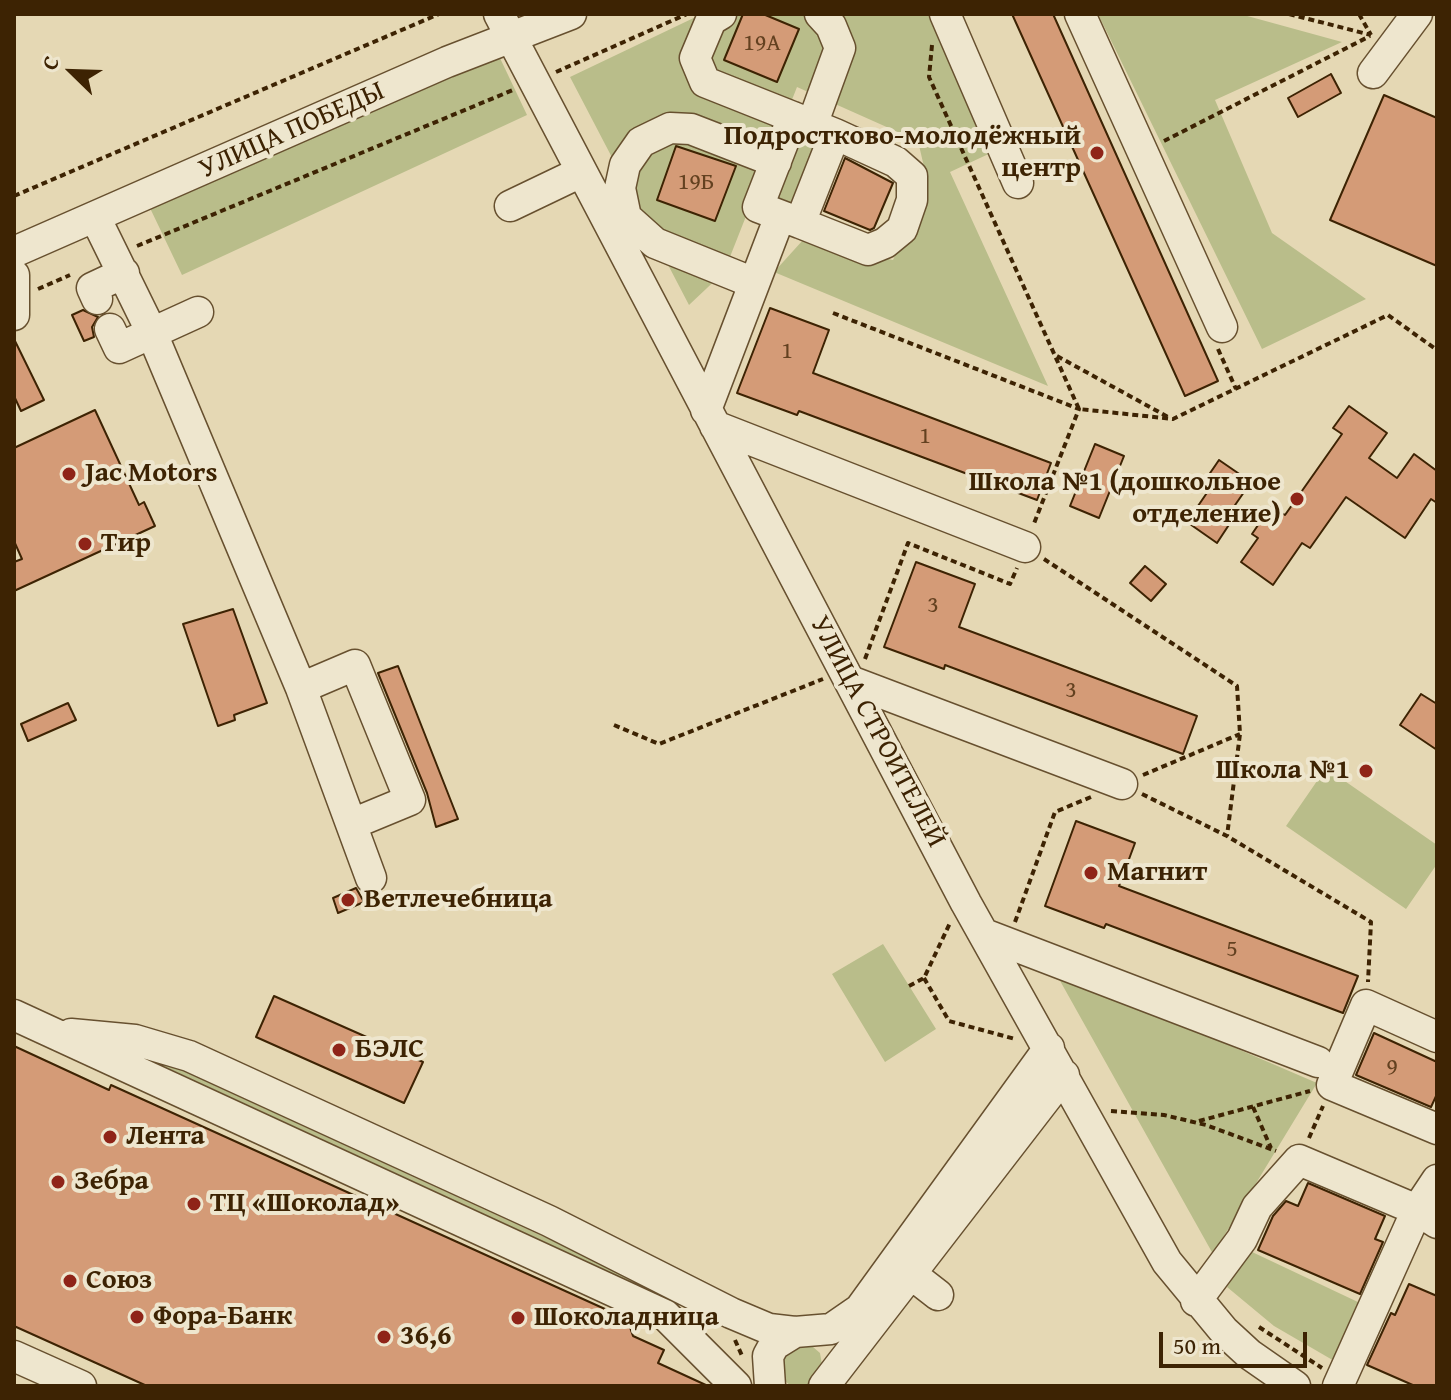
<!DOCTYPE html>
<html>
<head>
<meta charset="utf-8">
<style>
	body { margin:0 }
	#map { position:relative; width:1451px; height:1400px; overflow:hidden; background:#e5d8b4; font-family:"Gentium Book Plus",serif }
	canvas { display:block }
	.frame { position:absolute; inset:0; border:16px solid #3d2303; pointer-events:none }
	.north { position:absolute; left:32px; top:32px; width:80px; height:80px; -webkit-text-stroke:6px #eee6ce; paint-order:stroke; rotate:293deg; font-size:22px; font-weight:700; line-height:32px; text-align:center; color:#3d2303 }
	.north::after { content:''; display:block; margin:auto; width:28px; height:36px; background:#3d2303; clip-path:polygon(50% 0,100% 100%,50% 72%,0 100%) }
	.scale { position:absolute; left:1159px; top:1332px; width:148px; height:36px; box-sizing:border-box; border:4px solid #3d2303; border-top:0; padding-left:10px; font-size:24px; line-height:28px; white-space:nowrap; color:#3d2303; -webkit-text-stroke:6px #eee6ce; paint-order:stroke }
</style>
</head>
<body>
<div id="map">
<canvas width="1451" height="1400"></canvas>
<div class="frame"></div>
<div class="north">С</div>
<div class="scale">50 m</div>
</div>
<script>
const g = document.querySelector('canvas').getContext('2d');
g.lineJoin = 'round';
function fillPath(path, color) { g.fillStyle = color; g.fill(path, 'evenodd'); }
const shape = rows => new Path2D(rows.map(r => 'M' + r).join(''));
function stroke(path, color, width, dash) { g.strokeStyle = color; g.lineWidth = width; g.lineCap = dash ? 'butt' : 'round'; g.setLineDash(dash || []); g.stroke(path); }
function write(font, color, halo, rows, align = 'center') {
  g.font = font + ' "Gentium Book Plus",serif'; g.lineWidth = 8; g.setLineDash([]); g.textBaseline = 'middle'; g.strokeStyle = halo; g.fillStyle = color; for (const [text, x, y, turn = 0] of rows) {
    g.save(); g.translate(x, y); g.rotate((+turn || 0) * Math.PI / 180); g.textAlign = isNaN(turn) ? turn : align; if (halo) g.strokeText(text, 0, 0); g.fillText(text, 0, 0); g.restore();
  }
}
fillPath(shape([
	[702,14,936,14,995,151,950,172,1048,386,774,272,803,240,893,260,928,184,918,141,797,87,724,272,689,305,570,77],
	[1098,14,1240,14,1342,42,1215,100,1272,233,1366,299,1262,349],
	[499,56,527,115,182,275,150,208],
	[797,125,829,138,797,216,765,204],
	[1326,768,1437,845,1437,864,1406,909,1286,826],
	[883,944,936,1029,885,1062,832,974],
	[1054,970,1317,1083,1213,1254],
	[133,1048,677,1298,675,1302,131,1051],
	[1250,1251,1360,1303,1336,1362,1274,1326,1227,1287],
	[806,1341,820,1353,823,1371,811,1385,791,1386,779,1376,777,1358]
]), '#b9bd8a');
const building = shape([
	[743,14,763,14,799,29,777,82,724,60,743,14],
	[1012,14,1053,14,1218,381,1185,396,1012,14],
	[1331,74,1341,93,1298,117,1288,98,1331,74],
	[1384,95,1437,118,1437,266,1330,220,1384,95],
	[676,146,736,166,715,221,657,200,676,146],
	[845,158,893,183,874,228,870,230,824,211,845,158],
	[770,308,829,330,813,373,1051,463,1037,500,799,411,797,415,737,393,770,308],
	[83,310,98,317,92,327,94,337,84,341,72,315,83,310],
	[14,339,44,400,21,411,14,396,14,339],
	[1349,406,1387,433,1369,458,1397,478,1414,454,1437,471,1437,503,1431,499,1405,538,1346,497,1310,548,1302,543,1273,585,1241,562,1258,538,1252,534,1271,506,1285,515,1342,434,1333,428,1349,406],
	[95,410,139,505,144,502,155,526,14,591,14,562,22,559,14,541,14,448,95,410],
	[1095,444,1124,456,1099,518,1070,506,1095,444],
	[1219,460,1251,482,1233,508,1238,511,1217,543,1187,522,1213,484,1206,479,1219,460],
	[916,562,975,584,959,627,1197,716,1183,754,945,665,944,669,884,647,916,562],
	[1145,566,1166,584,1151,601,1130,583,1145,566],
	[233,609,267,703,234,715,235,720,218,726,183,624,233,609],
	[398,666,458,819,436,827,427,793,378,673,398,666],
	[1421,694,1437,704,1437,750,1400,725,1421,694],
	[68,703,76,720,28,741,21,724,68,703],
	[1076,821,1135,843,1119,886,1358,976,1343,1013,1106,924,1104,928,1045,906,1076,821],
	[356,888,364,902,338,913,333,898,356,888],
	[274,996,423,1062,404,1103,256,1037,274,996],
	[1374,1033,1437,1062,1437,1094,1431,1107,1356,1075,1374,1033],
	[14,1046,109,1090,111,1085,627,1319,633,1336,664,1350,658,1363,708,1386,147,1386,14,1326,14,1046],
	[1308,1183,1385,1216,1375,1239,1383,1242,1360,1294,1258,1250,1273,1216,1286,1201,1298,1206,1308,1183],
	[1409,1284,1437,1296,1437,1386,1415,1386,1367,1365,1391,1313,1395,1315,1409,1284]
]);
fillPath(building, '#d49b77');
stroke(building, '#3d2303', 2);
const minor = shape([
	[499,14,966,903,1167,1262,1224,1331,1249,1354,1295,1386],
	[721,14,711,20,695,58,705,82,793,117],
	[945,14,1018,183],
	[1080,14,1222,327],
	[1373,73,1417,14],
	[793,117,835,134,800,223,758,207,793,117],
	[812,125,840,48,831,26,820,14],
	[510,206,581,172],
	[96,219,151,331,301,688,371,878],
	[800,223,868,250,885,243,902,229,912,200,912,176,896,162,835,134],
	[14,252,447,62,571,14],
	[14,275,14,315],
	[754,283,655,243,626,217,620,188,625,165,641,142,670,128,691,129,776,162],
	[97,299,92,288,124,273],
	[110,329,119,348,198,312],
	[706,410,780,216],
	[715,426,1025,547],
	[850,681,1122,784],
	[301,688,355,665,410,800,352,824],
	[984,934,1318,1062],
	[14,1015,665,1315,736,1386],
	[71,1034,135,1040,189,1056,549,1221,731,1313,769,1329,795,1332],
	[1437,1037,1366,1005,1332,1085,1437,1129],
	[911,1274,938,1295],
	[1196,1301,1242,1239,1257,1207,1299,1160,1417,1210,1437,1180],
	[14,1356,81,1386],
	[770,1386,768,1356,774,1345,795,1332,831,1329,860,1309,1049,1048],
	[824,1386,1064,1075],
	[1338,1386,1417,1210,1437,1223]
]);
stroke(minor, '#67502f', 33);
stroke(shape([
	[1289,14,1371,35],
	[1359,14,1371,35],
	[932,45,929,77,1079,409,1173,419,1388,315,1437,350],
	[556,72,687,14],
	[1164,141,1370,36],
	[14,196,439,14],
	[137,246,513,90],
	[38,289,70,275],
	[833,313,1079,409,1033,526],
	[1218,349,1236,389],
	[1057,356,1168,417],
	[1044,559,1237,686,1240,734,1227,836],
	[865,659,908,543,1010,584,1017,568],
	[614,725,659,744,823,679],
	[1143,775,1240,734],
	[1142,794,1227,836,1371,922,1368,982],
	[1015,922,1055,812,1091,797],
	[924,978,949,1021,1015,1039],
	[909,986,924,978,950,923],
	[1253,1107,1271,1148],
	[1111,1111,1164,1115,1206,1125,1276,1151],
	[1199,1121,1310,1091],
	[1309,1138,1323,1106],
	[1259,1327,1322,1368],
	[735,1340,743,1358]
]), '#3d2303', 4, [6, 4]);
stroke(minor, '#eee6ce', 30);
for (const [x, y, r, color] of [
	[1097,153,8,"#8f2418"],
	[69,474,8,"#8f2418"],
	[1297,499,8,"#8f2418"],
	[85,544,8,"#8f2418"],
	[1366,771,8,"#8f2418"],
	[1091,873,8,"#8f2418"],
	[348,900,8,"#8f2418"],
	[339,1050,8,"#8f2418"],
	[110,1137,8,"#8f2418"],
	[58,1182,8,"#8f2418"],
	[194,1204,8,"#8f2418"],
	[70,1281,8,"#8f2418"],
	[137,1317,8,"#8f2418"],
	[518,1318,8,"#8f2418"],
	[384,1337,8,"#8f2418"]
]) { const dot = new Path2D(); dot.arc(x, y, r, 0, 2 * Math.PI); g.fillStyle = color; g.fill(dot); stroke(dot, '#eee6ce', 3); }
write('24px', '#634120', null, [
	["19А",762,44],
	["19Б",696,183],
	["1",787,352],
	["1",925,437],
	["3",933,606],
	["3",1071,691],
	["5",1232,950],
	["9",1392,1068]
]);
write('28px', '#3d2303', '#eee6ce', [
	["УЛИЦА ПОБЕДЫ",292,131,-24],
	["УЛИЦА СТРОИТЕЛЕЙ",877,732,62]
]);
write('bold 28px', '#3d2303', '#eee6ce', [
	["Подростково-молодёжный",1081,137,"right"],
	["центр",1081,169,"right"],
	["Jac Motors",85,474],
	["Школа №1 (дошкольное",1281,483,"right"],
	["отделение)",1281,515,"right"],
	["Тир",101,544],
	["Школа №1",1350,771,"right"],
	["Магнит",1107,873],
	["Ветлечебница",364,900],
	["БЭЛС",355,1050],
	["Лента",126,1137],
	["Зебра",74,1182],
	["ТЦ «Шоколад»",210,1204],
	["Союз",86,1281],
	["Фора-Банк",153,1317],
	["Шоколадница",534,1318],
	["36,6",400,1337]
], 'left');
</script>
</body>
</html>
